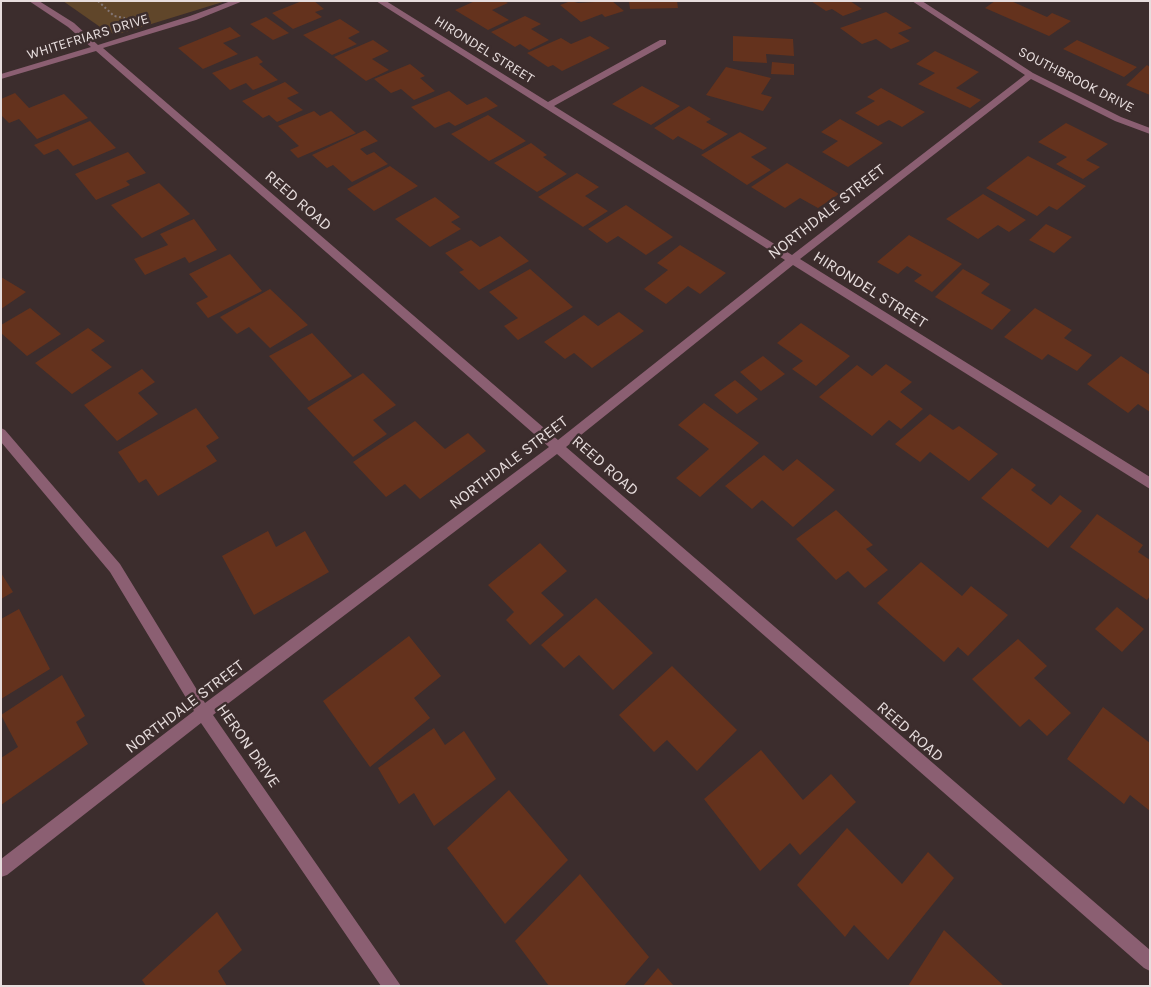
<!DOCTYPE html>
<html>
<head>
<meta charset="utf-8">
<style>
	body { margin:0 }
	#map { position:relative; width:1151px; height:987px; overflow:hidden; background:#3c2d2d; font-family:Karla,sans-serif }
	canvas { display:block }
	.frame { position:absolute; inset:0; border:2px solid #e7dddd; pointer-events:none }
</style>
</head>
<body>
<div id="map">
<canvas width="1151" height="987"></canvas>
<div class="frame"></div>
</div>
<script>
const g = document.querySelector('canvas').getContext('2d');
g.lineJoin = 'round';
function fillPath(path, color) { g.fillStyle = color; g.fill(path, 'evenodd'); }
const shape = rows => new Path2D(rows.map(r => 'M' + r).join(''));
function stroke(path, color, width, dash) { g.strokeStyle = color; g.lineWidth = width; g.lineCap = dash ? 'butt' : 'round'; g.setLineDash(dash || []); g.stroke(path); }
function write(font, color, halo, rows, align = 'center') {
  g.font = font + ' Karla,sans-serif'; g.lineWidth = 5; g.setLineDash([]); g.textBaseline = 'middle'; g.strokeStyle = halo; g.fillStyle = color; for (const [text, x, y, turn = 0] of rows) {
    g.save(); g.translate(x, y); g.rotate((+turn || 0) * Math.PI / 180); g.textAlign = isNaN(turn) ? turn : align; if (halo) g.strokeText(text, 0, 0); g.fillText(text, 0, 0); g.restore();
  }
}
fillPath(shape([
	[63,1,226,1,122,33,114,34,103,29]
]), '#60462a');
fillPath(shape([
	[302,1,314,1,324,9,315,12,322,17,293,29,272,13],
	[475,1,504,1,508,3,492,10,509,20,488,30,455,10],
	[571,1,578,3,612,1,624,11,605,17,602,14,581,22,560,5],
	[629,1,677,1,678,8,630,9],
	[811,1,850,1,862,9,843,16,832,9,826,11],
	[995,1,1011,1,1047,17,1052,13,1071,21,1049,36,985,8],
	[886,12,912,28,898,33,910,41,891,49,876,39,862,44,840,28],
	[525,16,541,24,531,29,549,40,529,50,520,44,515,47,491,32],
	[266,17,289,33,273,40,250,24],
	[340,19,360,32,348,38,357,44,332,55,303,35],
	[230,27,241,36,223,43,238,54,203,69,178,48],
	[590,36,610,48,562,71,553,65,548,67,527,53,561,38,571,44],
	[733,36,793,39,794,56,766,54,767,63,733,61],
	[373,40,389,51,372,59,389,70,366,81,334,57],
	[1077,40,1137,67,1124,77,1063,49],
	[935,51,979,72,956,88,981,100,970,108,918,84,935,73,916,64],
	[257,56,263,62,259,64,278,80,253,90,246,83,230,90,212,73],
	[772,62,794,64,794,75,771,74],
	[410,64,425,76,420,78,435,91,414,100,401,89,391,93,374,79],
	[1147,65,1150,67,1150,95,1126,85],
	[726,67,771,78,761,94,772,97,763,111,706,95],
	[285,82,299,93,287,98,303,110,277,122,269,115,263,118,242,101],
	[642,86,680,106,651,125,612,104],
	[881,88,925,112,902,127,889,120,878,126,855,113,875,101,867,97],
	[449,91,467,105,486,97,498,106,455,126,449,122,435,128,411,107],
	[15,93,29,108,64,94,88,118,37,139,19,119,9,123,1,115,1,99],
	[689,106,711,119,706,122,728,134,703,150,678,136,673,140,654,128],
	[314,111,320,116,331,111,356,133,298,158,290,150,299,146,278,126],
	[488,115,526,141,489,161,451,134],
	[840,119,883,143,848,167,822,152,838,141,821,132],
	[90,121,116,148,73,166,58,149,44,155,34,145],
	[1066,123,1108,144,1086,160,1100,167,1083,179,1056,164,1067,157,1038,142],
	[365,130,378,141,360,149,367,155,374,152,388,164,352,182,333,165,327,168,312,155],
	[740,132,767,148,751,157,771,170,747,185,701,155],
	[531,143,547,155,543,157,567,174,537,192,494,163],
	[128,152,146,173,126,181,130,185,96,200,75,174],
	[1028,156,1086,186,1057,210,1049,206,1037,216,986,188],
	[787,163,839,194,818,208,800,198,785,208,751,187],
	[390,166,418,186,374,211,347,189],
	[577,173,599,187,585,196,608,211,583,227,538,197],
	[159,183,190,214,142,238,111,205],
	[983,194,1026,220,1009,232,998,225,978,239,946,219],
	[435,197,460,217,451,222,461,229,430,247,395,219],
	[626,205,673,237,646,255,618,236,607,243,588,229],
	[194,219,217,250,189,263,185,257,145,275,134,259,168,245,160,234],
	[1046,224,1072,237,1054,253,1029,240],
	[909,235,962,264,932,292,914,281,922,275,907,266,898,274,877,262],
	[500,236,529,261,479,290,459,272,464,270,445,253,471,240,480,247],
	[680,245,726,273,700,294,688,286,666,304,644,289,668,270,657,263],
	[230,254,262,291,208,318,196,303,208,297,189,274],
	[530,269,573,307,518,340,504,326,518,318,489,292],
	[963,269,990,284,981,293,1011,310,992,330,935,297],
	[1,277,26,292,1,309],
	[270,289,308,325,270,348,249,327,237,334,220,317],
	[30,308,61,334,27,356,1,333,1,325],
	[1035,308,1072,330,1064,338,1092,355,1077,371,1048,354,1042,360,1004,337],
	[619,312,644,331,592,368,574,353,565,359,544,342,584,315,598,326],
	[801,323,850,356,816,386,792,369,803,361,777,343],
	[88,328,105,341,91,350,112,367,72,394,35,363],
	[312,333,352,376,309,401,269,356],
	[763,356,785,374,761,391,740,372],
	[1121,356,1150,375,1150,412,1138,404,1128,413,1087,384],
	[886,364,912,382,900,392,923,409,901,429,889,420,872,436,819,397,857,365,872,376],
	[142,369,155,382,138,393,158,414,117,441,84,405],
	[363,373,396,405,373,420,387,434,353,457,307,408],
	[735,380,758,399,737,414,714,395],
	[704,403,759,443,700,497,676,478,709,449,678,425],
	[196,408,219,438,206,446,217,461,158,496,146,479,139,483,118,452],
	[930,414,953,430,959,426,998,454,969,481,930,452,920,462,895,444],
	[415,421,445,449,468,433,486,451,420,499,405,484,386,497,353,462],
	[764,455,783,471,797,459,835,490,793,527,762,500,752,509,725,486],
	[1012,468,1036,485,1031,490,1051,505,1060,495,1082,511,1048,548,981,498],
	[836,510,873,545,866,549,888,570,865,588,848,571,836,580,796,539],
	[1097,514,1143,545,1138,552,1150,560,1150,596,1147,600,1070,547],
	[268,531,276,547,305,531,329,572,254,615,222,556],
	[540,543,567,571,541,593,564,615,530,645,506,620,514,612,488,585],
	[921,562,962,596,971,586,1008,615,968,656,958,647,944,662,877,603],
	[1,573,13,592,1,599],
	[596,598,653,653,613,690,579,655,564,668,541,645],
	[1117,607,1144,629,1122,652,1095,629],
	[19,609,50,669,1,699,1,619],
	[409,636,441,676,414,698,430,718,370,767,323,701],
	[1018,639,1047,666,1034,678,1071,713,1047,736,1029,719,1020,727,972,679],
	[672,666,737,730,697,771,667,740,654,752,619,715],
	[62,675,85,716,76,722,88,744,1,805,1,758,18,747,1,715],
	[1103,707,1150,743,1150,811,1130,795,1124,804,1067,759],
	[434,728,445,745,464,731,496,779,434,826,414,793,399,804,378,768],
	[761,750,803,800,831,774,856,802,800,855,790,843,760,871,704,799],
	[509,790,568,860,505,924,447,848],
	[847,828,902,884,928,852,954,878,888,960,854,925,845,937,797,885],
	[580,874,649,957,624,986,549,986,515,941],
	[217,912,242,950,218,971,227,986,146,986,142,980],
	[944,930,1004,986,908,986],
	[658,968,674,986,643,986]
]), '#64321d');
stroke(shape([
	[98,1,114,16,125,18]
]), '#847777', 2, [2, 2.5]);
fillPath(shape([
	[29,1,39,1,74,23,98,45,190,16,231,1,243,1,196,20,103,48,558,440,785,260,376,1,386,1,548,102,660,40,666,40,666,44,554,106,792,255,1025,75,912,1,922,1,1033,73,1121,117,1150,128,1150,134,1115,121,1031,79,800,259,1150,477,1150,489,793,265,566,447,1150,950,1150,971,1144,968,557,454,213,715,401,986,381,986,201,723,7,875,1,877,1,859,194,711,110,572,1,442,1,428,5,430,120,564,205,703,549,447,96,51,1,79,1,74,91,47,68,27,29,1]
]), '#8b5f72');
write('14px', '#e7dddd', '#3c2d2d', [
	["WHITEFRIARS DRIVE",88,37,-17],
	["HIRONDEL STREET",484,50,32],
	["SOUTHBROOK DRIVE",1076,80,27]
]);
write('16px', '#e7dddd', '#3c2d2d', [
	["REED ROAD",298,201,41],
	["NORTHDALE STREET",827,212,-38],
	["HIRONDEL STREET",870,290,32],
	["NORTHDALE STREET",509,463,-37],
	["REED ROAD",605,466,41],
	["NORTHDALE STREET",185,707,-37],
	["REED ROAD",910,732,41],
	["HERON DRIVE",248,746,55]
]);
</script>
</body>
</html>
